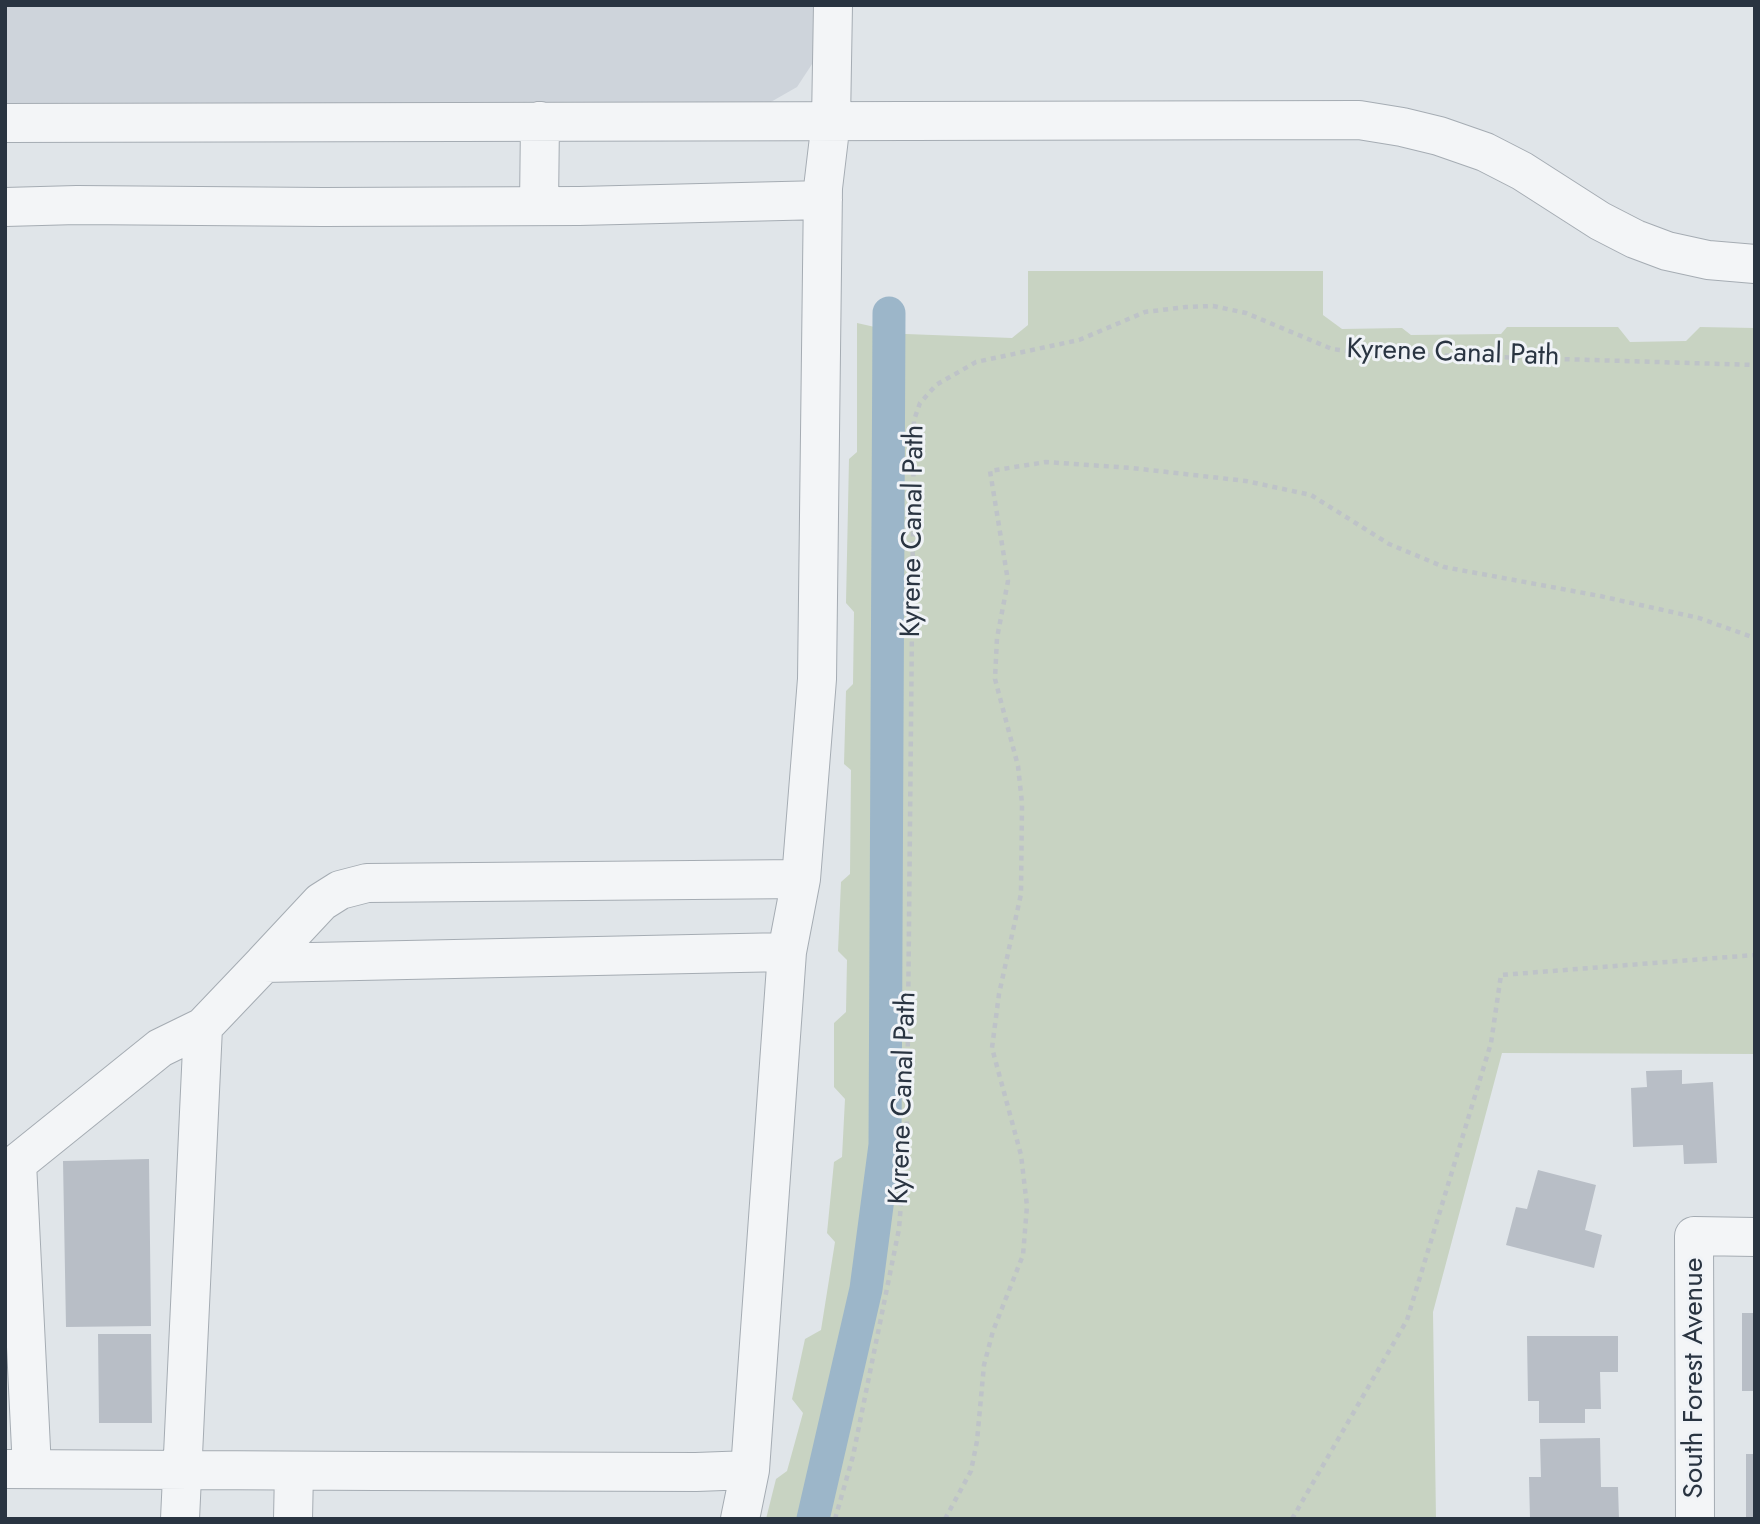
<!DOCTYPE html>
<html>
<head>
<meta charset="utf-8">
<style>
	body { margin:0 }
	#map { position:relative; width:1760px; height:1524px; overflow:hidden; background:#e0e5e9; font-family:Jost,sans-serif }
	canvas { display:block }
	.frame { position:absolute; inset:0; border:7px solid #293441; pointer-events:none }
</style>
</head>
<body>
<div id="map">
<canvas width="1760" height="1524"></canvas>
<div class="frame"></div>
</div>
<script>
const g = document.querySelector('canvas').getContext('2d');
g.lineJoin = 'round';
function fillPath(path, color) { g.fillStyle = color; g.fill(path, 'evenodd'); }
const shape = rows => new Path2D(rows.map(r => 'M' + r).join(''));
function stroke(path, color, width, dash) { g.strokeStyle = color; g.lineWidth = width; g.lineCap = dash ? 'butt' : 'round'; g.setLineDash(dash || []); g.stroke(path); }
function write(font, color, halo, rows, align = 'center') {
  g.font = font + ' Jost,sans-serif'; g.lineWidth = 6; g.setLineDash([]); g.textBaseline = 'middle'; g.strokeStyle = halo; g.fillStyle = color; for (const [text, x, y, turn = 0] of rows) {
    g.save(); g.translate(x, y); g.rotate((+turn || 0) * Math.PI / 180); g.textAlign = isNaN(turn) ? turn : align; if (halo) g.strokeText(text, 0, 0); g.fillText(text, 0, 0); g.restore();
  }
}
fillPath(shape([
	[5,5,821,5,820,52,797,87,769,103,5,105]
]), '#ced4db');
fillPath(shape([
	[1028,271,1323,271,1323,315,1342,329,1402,328,1411,335,1501,334,1507,327,1618,327,1630,342,1686,341,1700,327,1755,328,1755,1054,1502,1053,1433,1312,1436,1519,766,1519,776,1479,787,1471,803,1413,792,1399,805,1339,821,1330,835,1242,827,1233,834,1162,842,1157,845,1099,834,1087,834,1023,846,1012,847,960,838,951,841,882,850,874,851,770,844,764,846,691,853,684,854,612,846,603,849,459,857,452,857,323,906,334,1012,338,1028,325]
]), '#c8d3c2');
stroke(shape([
	[813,1519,866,1289,885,1145,889,313]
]), '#9cb6c9', 33);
fillPath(shape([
	[1682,1070,1682,1084,1713,1082,1717,1163,1684,1164,1683,1145,1633,1147,1631,1088,1647,1087,1646,1071],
	[149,1159,151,1326,66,1327,63,1161],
	[1538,1170,1596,1185,1585,1230,1602,1235,1594,1268,1506,1245,1516,1207,1527,1209],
	[1742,1313,1755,1313,1755,1391,1742,1391],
	[98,1334,151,1334,152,1423,99,1423],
	[1527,1336,1618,1336,1618,1372,1600,1372,1601,1409,1585,1409,1585,1423,1539,1423,1539,1401,1528,1401],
	[1600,1438,1601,1487,1618,1487,1619,1519,1530,1519,1529,1477,1541,1477,1540,1439],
	[1746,1454,1755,1454,1755,1519,1746,1519]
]), '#b8bec6');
const minor = shape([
	[5,123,1359,120,1402,127,1439,136,1485,152,1522,171,1600,221,1635,239,1667,251,1708,260,1755,264],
	[539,206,540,121],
	[5,207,77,205,323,207,579,206,823,200],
	[264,963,321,902,340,890,367,883,801,879],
	[17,1163,32,1469],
	[5,1173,160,1048,203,1027],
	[5,1469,377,1471,696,1472,750,1470],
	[180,1519,203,1027,264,963,787,952,801,879,817,679,823,188,831,121,833,5],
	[293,1519,294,1471],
	[740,1519,750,1470,787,952],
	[1695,1519,1694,1236,1755,1237]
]);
stroke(minor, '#a5acb3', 40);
stroke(shape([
	[835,1519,853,1456,899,1229,907,1126,914,420,920,403,936,385,976,362,1079,340,1145,312,1186,307,1213,306,1246,313,1332,349,1364,353,1755,365],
	[945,1519,971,1471,977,1441,984,1365,993,1331,1023,1255,1027,1206,1021,1155,992,1048,999,994,1021,894,1022,803,1018,766,995,679,997,638,1008,581,990,471,1046,462,1132,468,1246,481,1311,495,1389,544,1444,567,1600,596,1699,618,1755,638],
	[1292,1519,1407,1320,1491,1043,1501,975,1755,955]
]), '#bec3c8', 4.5, [5, 5]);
stroke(minor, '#f3f5f7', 38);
write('28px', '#293441', '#f0f3f7', [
	["Kyrene Canal Path",1453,354,2],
	["Kyrene Canal Path",914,531,-89],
	["Kyrene Canal Path",904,1098,-88],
	["South Forest Avenue",1695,1378,-90]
]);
</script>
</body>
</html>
